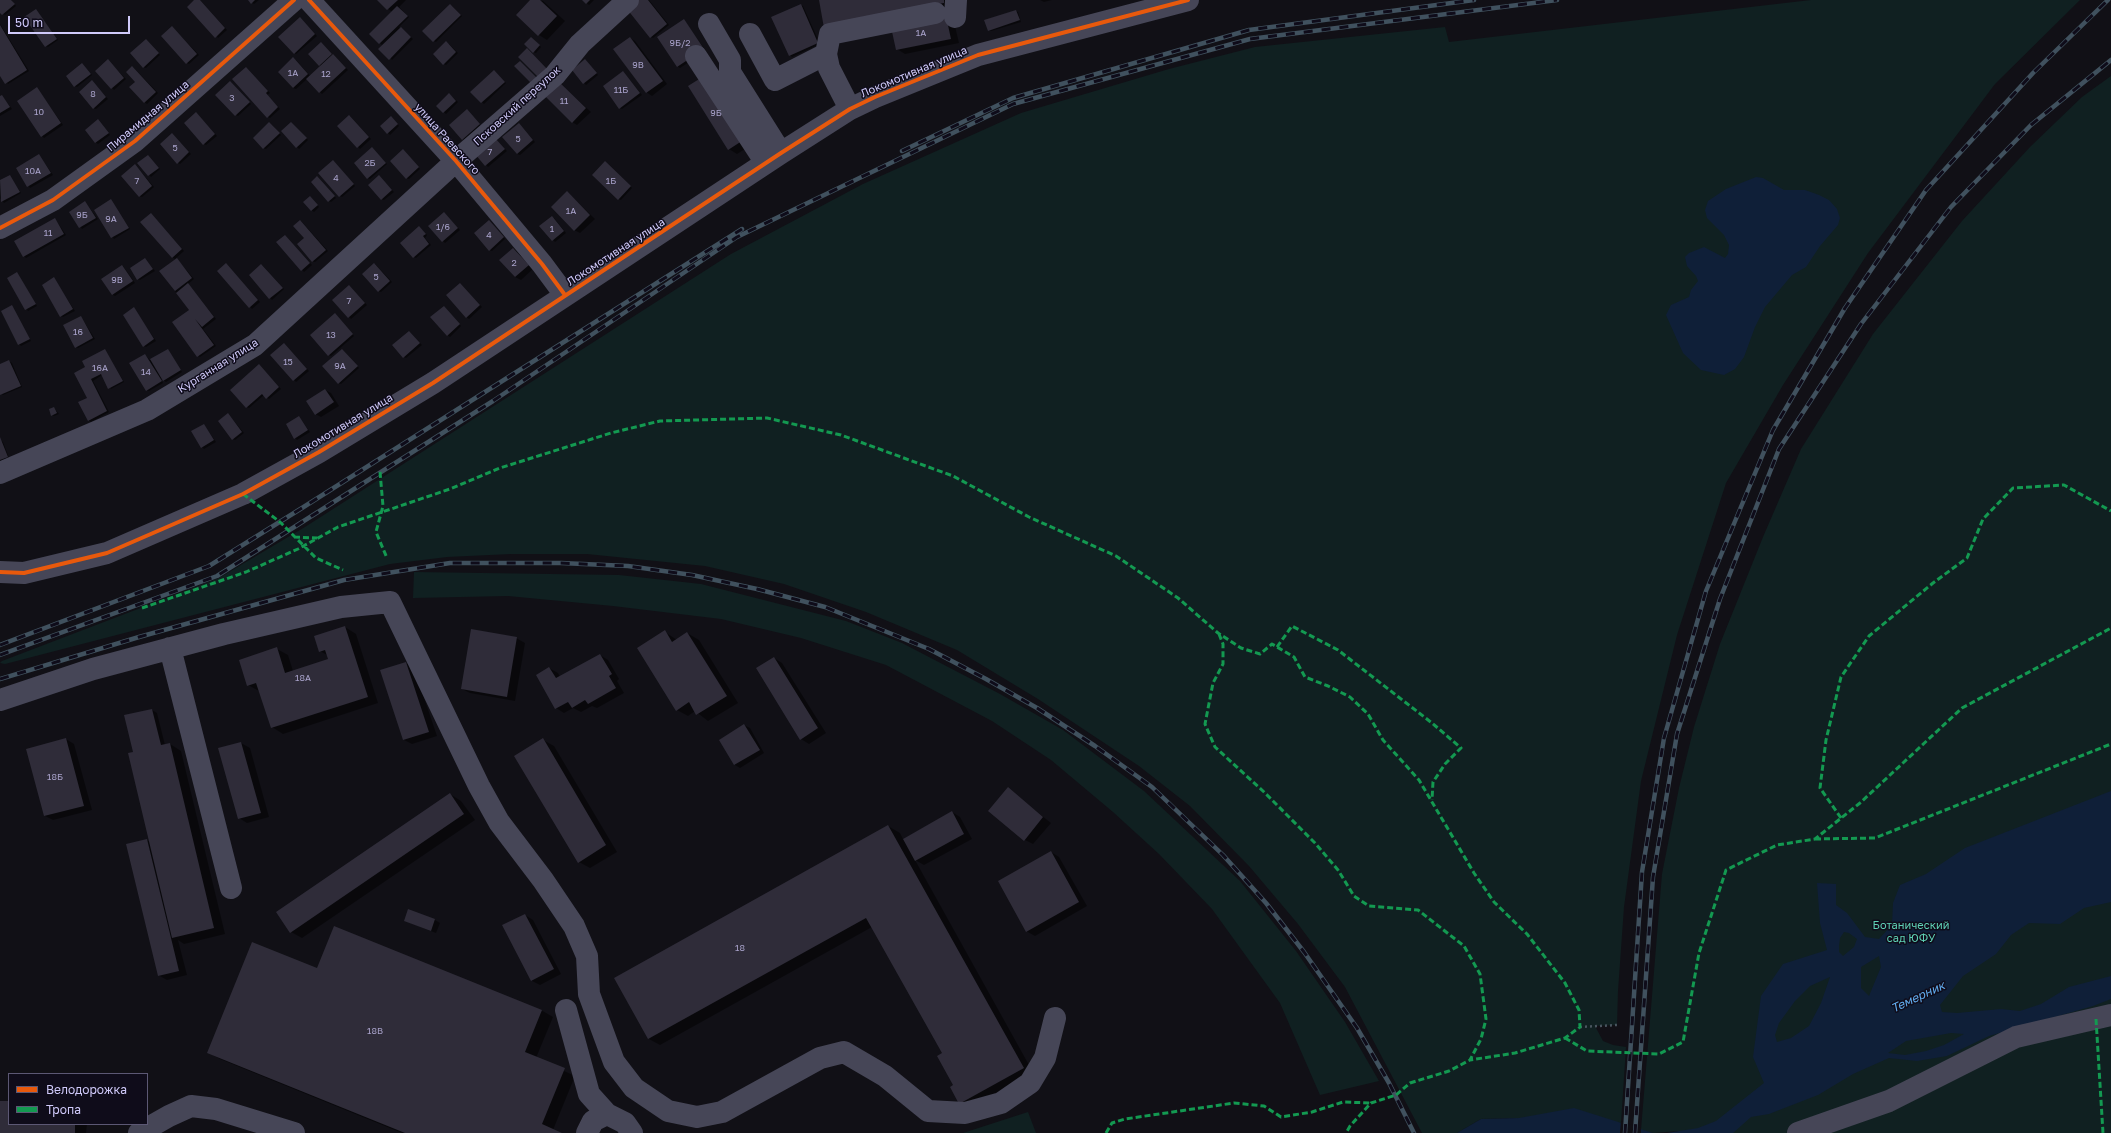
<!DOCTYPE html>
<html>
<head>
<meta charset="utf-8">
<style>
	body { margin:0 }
	#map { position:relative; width:2111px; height:1133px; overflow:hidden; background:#111016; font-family:"Golos Text",sans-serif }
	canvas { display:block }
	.legend { position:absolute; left:8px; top:1073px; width:140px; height:52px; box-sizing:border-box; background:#0f0c1a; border:1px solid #5c5874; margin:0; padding:5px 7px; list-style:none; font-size:12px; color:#d0cafa }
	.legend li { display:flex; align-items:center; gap:8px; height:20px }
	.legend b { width:20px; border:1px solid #5c5874 }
	.scale { position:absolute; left:8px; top:16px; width:122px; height:18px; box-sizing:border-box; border:2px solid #d0cafa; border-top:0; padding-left:5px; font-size:12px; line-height:14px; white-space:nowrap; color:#d0cafa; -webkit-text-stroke:3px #0f0c1a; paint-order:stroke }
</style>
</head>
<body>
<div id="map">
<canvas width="2111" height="1133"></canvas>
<ul class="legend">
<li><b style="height:5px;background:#e8590c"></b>Велодорожка</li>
<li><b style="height:5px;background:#139951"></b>Тропа</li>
</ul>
<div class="scale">50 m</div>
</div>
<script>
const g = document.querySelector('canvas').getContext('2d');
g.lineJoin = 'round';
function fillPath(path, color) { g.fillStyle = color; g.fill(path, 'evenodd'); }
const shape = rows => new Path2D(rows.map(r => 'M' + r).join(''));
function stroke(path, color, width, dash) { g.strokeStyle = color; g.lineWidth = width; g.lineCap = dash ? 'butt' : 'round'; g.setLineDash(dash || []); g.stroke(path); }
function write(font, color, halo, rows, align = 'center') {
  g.font = font + ' "Golos Text",sans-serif'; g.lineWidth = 3; g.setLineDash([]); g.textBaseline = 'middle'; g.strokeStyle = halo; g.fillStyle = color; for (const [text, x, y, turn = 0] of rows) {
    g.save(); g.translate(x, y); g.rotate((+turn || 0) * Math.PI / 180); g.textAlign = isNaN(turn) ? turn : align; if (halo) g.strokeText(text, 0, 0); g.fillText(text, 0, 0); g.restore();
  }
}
fillPath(shape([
	[1811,0,2080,0,1995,84,1868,253,1783,385,1726,483,1677,635,1641,781,1624,907,1618,991,1617,1025,1595,1026,1603,1041,1613,1045,1626,1047,1621,1123,1519,1118,1481,1119,1457,1133,1422,1133,1345,987,1298,924,1249,866,1190,806,1139,766,1038,699,957,650,866,612,784,584,705,566,587,554,511,554,447,557,390,564,5,664,0,663,2,661,219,578,305,527,731,254,863,184,1021,113,1169,69,1255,47,1445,27,1449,42],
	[2111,76,2111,1133,1680,1133,1680,1131,1653,1133,1641,1130,1662,874,1679,788,1694,727,1720,644,1763,537,1801,449,1873,334,1962,221,2030,147,2082,97],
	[414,572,619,575,701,584,846,621,902,643,1000,694,1063,730,1144,791,1240,881,1296,951,1345,1022,1379,1081,1320,1095,1280,1003,1212,909,1159,854,1113,812,1051,760,992,721,886,665,801,638,721,619,613,606,508,596,413,598],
	[1028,1112,1036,1133,963,1133]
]), '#102021');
fillPath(shape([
	[1756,177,1763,178,1784,190,1805,190,1819,195,1829,200,1837,209,1840,218,1838,225,1820,246,1806,267,1792,275,1765,307,1755,327,1744,357,1735,369,1724,375,1701,370,1683,353,1666,315,1671,305,1689,297,1691,290,1698,281,1696,276,1687,266,1685,257,1689,253,1704,247,1725,258,1728,254,1729,245,1724,235,1707,218,1705,210,1708,201,1726,189],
	[2111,791,2111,902,2084,908,2060,924,2029,923,2011,935,1996,954,1963,976,1940,1005,1942,1012,1957,1013,2001,1009,2020,1011,2041,1004,2069,987,2111,976,2111,999,2093,1006,1989,1036,1947,1056,1917,1061,1889,1058,1853,1074,1818,1095,1769,1114,1751,1117,1733,1133,1667,1133,1698,1128,1716,1121,1764,1083,1753,1057,1761,996,1783,964,1827,950,1820,923,1817,883,1836,884,1836,905,1847,913,1865,937,1879,939,1892,925,1893,903,1900,885,1926,874,1965,848],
	[1844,932,1849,933,1857,939,1854,947,1843,956,1839,952,1839,946,1840,938],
	[1879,956,1881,967,1869,996,1861,988,1861,967],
	[1830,977,1821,1003,1809,1026,1791,1038,1777,1042,1775,1035,1779,1023,1795,1001,1810,986],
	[1951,1033,1964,1034,1944,1045,1926,1051,1905,1055,1888,1053,1906,1041],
	[1574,1108,1653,1133,1457,1133,1481,1119,1519,1118]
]), '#0f1f38');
fillPath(shape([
	[1621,1121,1641,1128,1641,1133,1620,1133]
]), '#111016');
fillPath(shape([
	[0,0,11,0,16,6,5,15,0,11],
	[196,0,200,0,227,30,218,38],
	[249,0,259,0,254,4],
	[378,0,406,0,399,7,409,17,399,27,413,39,392,60,383,46,380,43,392,12],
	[531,0,543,1,565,21,547,40,539,35],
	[583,0,594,0,589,5],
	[640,0,649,0,669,25,653,38,651,37],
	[820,0,953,0,955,9],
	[1040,0,1052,0,1044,2],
	[801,5,803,6,820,44,792,57,790,55],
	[452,6,462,16,436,42,434,41],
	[36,10,58,40,48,47,46,46],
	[1016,11,1018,12,1021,22,991,31,988,30],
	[302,20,317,36,296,54,294,53],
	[684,20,706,51,680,68,677,66],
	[954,22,959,43,905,54,897,49],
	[0,24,29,71,8,84,0,74],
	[172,27,199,55,189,64,187,63],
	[630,38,635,41,667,84,652,96,646,92],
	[533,39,541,47,536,53,533,52],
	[148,42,160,55,146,68,143,67],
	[321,43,348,70,322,94,307,79,296,89,293,88,279,72,296,60,311,77,322,66,320,65],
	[449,44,458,53,446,65,444,64],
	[585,60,598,75,586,85,573,70],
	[108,61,126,79,114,90,96,71],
	[82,64,92,75,77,87,75,86],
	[133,67,158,93,147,104,144,102,136,82],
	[246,68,270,93,267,95,280,109,270,118,268,117],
	[494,71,506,83,484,104,472,92],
	[623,72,642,95,622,109,620,108],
	[557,81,591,112,577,125,572,122],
	[92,82,108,99,96,109,93,108],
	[230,82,251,104,238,116,236,115],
	[689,87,753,144,737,154,729,149],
	[37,88,63,125,44,138,42,136],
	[449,94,458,102,446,114,437,106],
	[2,96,12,109,0,116,0,97],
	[468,111,481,126,465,140,462,139],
	[197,114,217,136,206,145,204,144],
	[350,116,371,139,360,149,339,126],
	[393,119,399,126,390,135,388,133],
	[99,121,110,135,98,144,95,142],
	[291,123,308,140,299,149,297,147],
	[272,125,281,135,266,149,263,148],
	[521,126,535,142,520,155,517,154],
	[174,136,191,154,180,164,178,163],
	[495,139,507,151,488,167,477,154],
	[372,149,387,164,370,179,368,178],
	[405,152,420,169,409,179,406,178],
	[39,155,53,175,30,188,17,169],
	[148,156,160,169,151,177,139,163],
	[335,163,355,186,342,197,340,196],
	[607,164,632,188,621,200,618,199],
	[137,167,154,187,142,197,139,196],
	[10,176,21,193,4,203,0,198,0,181],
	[379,177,394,192,384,200,381,199],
	[318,178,336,198,331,202,329,201],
	[567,192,595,219,580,233,574,230],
	[312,199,319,207,314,212,311,210],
	[111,201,130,229,114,239,95,211],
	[85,202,98,219,82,229,70,212],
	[444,213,460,230,445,243,443,241],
	[153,216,184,251,175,259,172,257],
	[554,218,566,233,555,242,541,226],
	[55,219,66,235,26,258,24,256],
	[301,221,328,251,315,262,312,261],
	[491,223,505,239,492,251,489,250],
	[419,227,427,235,425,238,431,245,416,258,414,257],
	[285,236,312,265,304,272,278,242],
	[514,249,519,252,533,269,521,280,515,277,501,260],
	[145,259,155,271,140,280,138,279],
	[177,259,194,279,188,284,216,319,203,329,216,346,200,357,198,356,190,310,175,291],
	[375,264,392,282,381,292,378,291],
	[262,265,284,289,272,300,250,275],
	[123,266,135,283,115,296,113,295],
	[228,266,260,302,252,309,218,271],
	[17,273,37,306,28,311,8,278],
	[54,279,75,311,63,317,61,316],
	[460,284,482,307,469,319,466,317],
	[349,286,367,305,351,319,333,300],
	[12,307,31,341,21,346,19,344],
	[444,307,461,326,450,337,447,335],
	[134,309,156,341,146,347,144,346],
	[337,316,354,336,331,356,329,355],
	[81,317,95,339,78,348,76,347],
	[409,332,422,345,406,358,404,357],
	[284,344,309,371,296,382,271,355],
	[105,350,124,382,111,389,102,375,93,381,109,412,91,422,88,420,87,368],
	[168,350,182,372,166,382,161,379,163,383,149,391,146,390,145,355,150,360],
	[342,350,359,368,341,384,338,383],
	[9,361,12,363,22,387,3,395,0,392,0,365],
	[260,366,281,389,269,399,264,395,249,408,247,407],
	[325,390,331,393,339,406,321,417,315,414],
	[54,408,59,414,54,416,52,415],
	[228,414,244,433,235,440,233,439],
	[299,417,310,432,297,440,295,438],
	[204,425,216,442,204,449,202,447],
	[0,440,3,442,9,458,0,462],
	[345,627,356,634,378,703,283,734,272,727,259,691,248,685,277,649,288,655,293,671,329,660,327,655,320,651],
	[665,632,677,640,687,633,699,640,738,703,708,721,695,711,688,716,677,710],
	[516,638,525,643,515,701,470,693,462,689],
	[600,655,608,660,619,679,617,681,624,693,597,708,592,706,581,712,573,708,564,713,556,708,549,668,558,673,560,677],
	[774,658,782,663,826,733,809,744,801,739],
	[406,663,414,668,437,736,412,744,404,740],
	[152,710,157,713,165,745,170,744,181,751,225,934,184,944,178,940,187,975,167,980,158,975,147,840,150,842],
	[744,725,750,728,764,753,740,768,735,765,720,740],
	[66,739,74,744,92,810,53,820,45,816],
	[543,740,554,746,617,852,590,868,579,862],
	[241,743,250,748,269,817,247,823,239,818],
	[1008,789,1051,823,1033,844,1025,840],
	[450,794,461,801,475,820,302,938,291,932],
	[952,812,960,817,972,839,924,865,915,860,1034,1074,971,1109,960,1103,943,1053,872,927,660,1045,649,1039,888,826,900,833,903,839],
	[1051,852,1059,857,1087,906,1035,936,1026,931],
	[525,915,533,920,561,974,540,985,532,981],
	[435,920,440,923,436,933,405,921],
	[318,970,541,1010,553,1017,536,1058,575,1076,553,1130,560,1133,402,1133,220,1059,209,1053],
	[0,1102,9,1102,9,1124,87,1124,86,1133,0,1133]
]), '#0007');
fillPath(shape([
	[0,0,11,0,15,4,2,15,0,13],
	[194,0,200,0,225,28,215,38,187,7],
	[248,0,255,0,251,4],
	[377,0,398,0,387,10],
	[530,0,540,0,557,16,538,36,516,15],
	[582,0,590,0,586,4],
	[639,0,648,0,667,24,650,38,627,9],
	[819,0,944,0,944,3,862,17,824,28],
	[450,4,461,15,433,42,422,31],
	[801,4,818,43,789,56,771,17],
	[397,6,408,16,379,44,369,34],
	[36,9,57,39,45,47,24,17],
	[1016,10,1020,20,988,31,984,20],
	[946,16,951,39,896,50,891,27],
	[300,17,315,34,294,54,278,37],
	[684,19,704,49,677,67,657,37],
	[0,25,27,70,5,84,0,76],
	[172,26,197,54,186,64,161,36],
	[401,27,411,37,389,60,378,49],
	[531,37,540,45,533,53,524,44],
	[630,37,663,81,646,93,613,49],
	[146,39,159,53,143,68,130,53],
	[446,41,456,52,443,65,433,54],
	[321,42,332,54,319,66,308,54],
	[527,48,547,69,538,77,518,57],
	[333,54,346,68,319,93,306,79],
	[293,57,308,74,293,88,278,72],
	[108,59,124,78,111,89,95,71],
	[585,59,597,73,583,84,572,70],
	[520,61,537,78,532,84,514,66],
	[82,63,91,74,74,87,66,76],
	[132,66,156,92,144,103,129,87,135,82,126,72],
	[246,67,268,91,266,93,278,107,267,118,232,79],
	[494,70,505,82,481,103,470,92],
	[623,71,640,93,619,109,603,86],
	[704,76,745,139,728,150,688,86],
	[92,80,106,97,93,109,79,92],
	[557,80,586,108,572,123,543,94],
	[230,81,250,102,235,116,215,95],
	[37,87,61,123,41,137,17,101],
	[449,93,456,101,443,113,436,106],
	[2,95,10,107,0,113,0,96],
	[467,109,480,124,462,140,449,125],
	[196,112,215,134,203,145,184,123],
	[349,115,369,137,357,148,337,126],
	[391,116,398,124,387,134,380,126],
	[98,119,109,133,95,143,85,130],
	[269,122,280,133,263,149,253,138],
	[291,122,307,138,296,148,281,131],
	[519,123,533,140,517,154,502,137],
	[172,133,189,152,177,164,160,144],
	[495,138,505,149,485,166,475,154],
	[372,147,386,163,367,179,354,163],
	[403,149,419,167,406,179,390,161],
	[39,154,51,173,27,187,16,168],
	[148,155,159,168,148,176,137,163],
	[333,160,354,184,339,197,318,173],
	[605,161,631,186,618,200,592,175],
	[135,164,152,186,139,197,121,176],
	[10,175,20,192,1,202,0,180],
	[379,175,392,190,381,200,368,185],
	[317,176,335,196,328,202,311,182],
	[567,191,590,215,574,231,551,207],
	[310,196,318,205,311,211,303,202],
	[111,199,129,228,111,238,94,210],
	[85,201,96,218,79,228,69,212],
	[444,212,458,228,442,242,428,226],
	[151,213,182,249,172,258,140,222],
	[552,216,564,231,552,241,539,226],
	[55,218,64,234,23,257,14,241],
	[300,220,326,250,312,262,297,244,304,238,293,226],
	[489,220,504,237,489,251,474,233],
	[419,226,426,234,423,236,429,244,413,258,400,243],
	[285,235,310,263,301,271,276,242],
	[513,248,529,265,515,277,499,260],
	[145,258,153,269,137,280,130,268],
	[177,258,192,278,175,291,159,271],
	[226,263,258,300,249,308,217,271],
	[374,263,390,281,378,292,362,274],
	[261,264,283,288,269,299,249,275],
	[122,265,133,281,112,295,101,279],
	[17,272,36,304,25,310,7,278],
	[54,277,73,309,60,317,42,285],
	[188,283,214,317,202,327,195,319,214,345,197,357,172,322,189,310,176,293],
	[460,283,480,305,466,318,446,295],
	[349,285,365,303,348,318,332,300],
	[12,305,30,339,18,345,1,311],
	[444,306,460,324,447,336,430,317],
	[134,307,154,339,143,347,123,315],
	[335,313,353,334,328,356,310,335],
	[81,316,93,338,75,348,63,325],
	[409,331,420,343,403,358,392,345],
	[284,343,307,369,293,381,270,355],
	[105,349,123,381,108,389,101,374,91,379,107,411,88,421,78,402,87,398,74,373,85,367,82,361],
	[168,349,181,370,163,381,150,359],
	[342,349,358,366,338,384,322,366],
	[145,354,162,381,146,391,129,363],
	[9,360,21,386,0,395,0,364],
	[259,364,279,387,266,399,262,394,246,408,230,390],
	[325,389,334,402,315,415,306,401],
	[54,407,57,413,51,416,49,409],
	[228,413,242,432,232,440,218,421],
	[299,416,308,430,294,439,286,424],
	[204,424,214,440,201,448,191,431],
	[0,437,8,457,0,460],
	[345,626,368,697,271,728,256,683,247,686,239,660,277,647,285,673,328,659,325,650,319,652,314,636],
	[471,629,517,637,507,697,461,689],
	[665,630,672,642,687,632,727,696,696,715,689,702,676,711,637,648],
	[600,654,612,674,609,676,616,688,588,704,585,700,572,708,568,702,555,709,536,675,549,667,556,678],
	[774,657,818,728,800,740,756,668],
	[406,662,429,732,403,740,380,670],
	[152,709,161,745,170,743,214,928,172,938,128,753,133,752,124,715],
	[744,724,760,750,734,765,719,740],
	[66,738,84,806,44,816,26,749],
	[543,738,606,845,578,863,514,756],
	[241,742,261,813,238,819,218,748],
	[1008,787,1043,817,1024,841,988,811],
	[450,793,464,814,290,933,276,912],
	[952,811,964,834,915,861,903,839],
	[888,825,1024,1068,959,1104,950,1087,953,1085,937,1056,942,1053,866,918,648,1039,614,978],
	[147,839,179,971,158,976,126,844],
	[1051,851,1079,902,1026,932,998,881],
	[408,909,435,919,431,931,404,921],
	[525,914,554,969,531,981,502,925],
	[334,926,542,1010,525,1052,565,1068,542,1124,562,1133,405,1133,207,1053,252,942,317,968],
	[0,1101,9,1101,9,1124,75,1124,75,1133,0,1133]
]), '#2f2c39');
stroke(shape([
	[1580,1027,1617,1025]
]), '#49555f', 2.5, [2, 3]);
stroke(shape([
	[309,0,456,161,542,264,565,295],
	[955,17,956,0],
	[709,24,730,60,730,72,781,153],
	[750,34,775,80,826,54],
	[696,56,766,163],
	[850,109,829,68,826,54,830,34,935,13],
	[0,228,53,200,135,141,294,0],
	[0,473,147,410,255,345,456,161,555,75,580,44,628,0],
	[0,572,24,573,107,553,243,494,319,452,433,383,781,153,850,109,875,97,978,55,1188,0],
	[170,648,231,888],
	[0,700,93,669,224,634,341,607,390,602,479,786,499,822,543,880,574,926,587,956,589,994,614,1062,634,1088,668,1111,697,1117,722,1112,820,1058,844,1052,885,1076,928,1111,965,1113,1001,1103,1030,1083,1045,1058,1055,1018],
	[566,1010,589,1094,607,1114],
	[139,1133,169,1116,191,1106,216,1109,294,1133],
	[587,1133,593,1121,607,1114,625,1123,632,1133],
	[1798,1133,1889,1101,2016,1037,2111,1015]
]), '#464657', 22);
const rail = shape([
	[902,151,1013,98,1249,30,1474,0],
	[0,645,209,566,302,508,742,229],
	[0,655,217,576,493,401,737,237,1013,104,1250,39,1557,0],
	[0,679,139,637,344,580,450,563,561,563,628,566,692,575,757,589,825,607,929,649,986,679,1037,708,1095,746,1152,787,1223,855,1266,903,1304,952,1357,1028,1389,1083,1414,1133],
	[1625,1133,1642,872,1664,738,1706,591,1773,430,1845,308,1926,190,2033,73,2108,0],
	[1635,1133,1653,877,1677,734,1720,599,1779,449,1861,324,1951,207,2031,125,2111,60]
]);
stroke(rail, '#40515e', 4.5);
stroke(rail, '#0f0c1a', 3, [9]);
stroke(shape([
	[380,472,383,506,376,532,387,558],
	[243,494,280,522,316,558,343,570],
	[294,537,317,538],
	[142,608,246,572,298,549,338,527,450,489,500,468,611,433,660,421,767,418,841,435,953,476,1029,517,1116,556,1178,598,1218,633,1241,648,1260,654,1272,644,1294,657,1305,677,1328,686,1350,697,1368,714,1383,740,1419,780,1474,873,1494,902,1527,934,1565,983,1579,1010,1580,1027,1565,1038,1515,1053,1470,1060],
	[1219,634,1223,644,1223,664,1213,683,1205,724,1215,747,1264,792,1315,843,1338,870,1354,896,1369,906,1418,910,1464,946,1480,974,1486,1019,1481,1039,1470,1060,1449,1071,1410,1083,1396,1095,1371,1103,1350,1126,1346,1133],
	[1277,647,1292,626,1338,650,1432,723,1461,748,1445,764,1433,782,1432,800],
	[1841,818,1820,788,1826,740,1841,677,1869,636,1933,583,1967,558,1983,519,2013,488,2064,485,2111,511],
	[1815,839,1875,838,2111,744],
	[2096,1019,2103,1133],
	[1565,1038,1587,1051,1659,1054,1683,1042,1699,953,1726,870,1777,845,1815,839,1860,803,1962,708,2111,628],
	[1106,1133,1112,1123,1125,1119,1234,1103,1264,1106,1281,1117,1312,1112,1343,1102,1371,1103]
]), '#139951', 3, [6, 3]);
stroke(shape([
	[309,0,456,161,542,264,565,295],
	[0,228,53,200,135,141,294,0],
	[0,572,24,573,107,553,243,494,319,452,433,383,781,153,850,109,875,97,978,55,1188,0]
]), '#e8590c', 4);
write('9px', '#a8a2ca', null, [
	["1А",921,33],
	["9Б/2",680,43],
	["9В",638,65],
	["1А",293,73],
	["12",326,74],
	["11Б",621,90],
	["8",93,94],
	["3",232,98],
	["11",564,101],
	["10",39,112],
	["9Б",716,113],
	["5",518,139],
	["5",175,148],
	["7",490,152],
	["2Б",370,163],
	["10А",33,171],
	["4",336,178],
	["7",137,181],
	["1Б",611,181],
	["1А",571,211],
	["9Б",82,215],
	["9А",111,219],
	["1/6",443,227],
	["1",552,229],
	["11",48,233],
	["4",489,235],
	["2",514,263],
	["5",376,277],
	["9В",117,280],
	["7",349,301],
	["16",78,332],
	["13",331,335],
	["15",288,362],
	["9А",340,366],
	["16А",100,368],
	["14",146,372],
	["18А",303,678],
	["18Б",55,777],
	["18",740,948],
	["18В",375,1031]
]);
write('11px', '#d0cafa', '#0f0c1a', [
	["Локомотивная улица",914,72,-23],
	["Псковский переулок",517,106,-42],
	["Пирамидная улица",148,116,-40],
	["улица Раевского",447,139,48],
	["Локомотивная улица",616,252,-33],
	["Курганная улица",218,366,-32],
	["Локомотивная улица",343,426,-31]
]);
write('11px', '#5fd1b5', '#0f0c1a', [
	["Ботанический",1911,926],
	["сад ЮФУ",1911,939]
]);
write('italic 12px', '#62adf0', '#0f0c1a', [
	["Темерник",1918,997,-25]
]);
</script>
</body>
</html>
